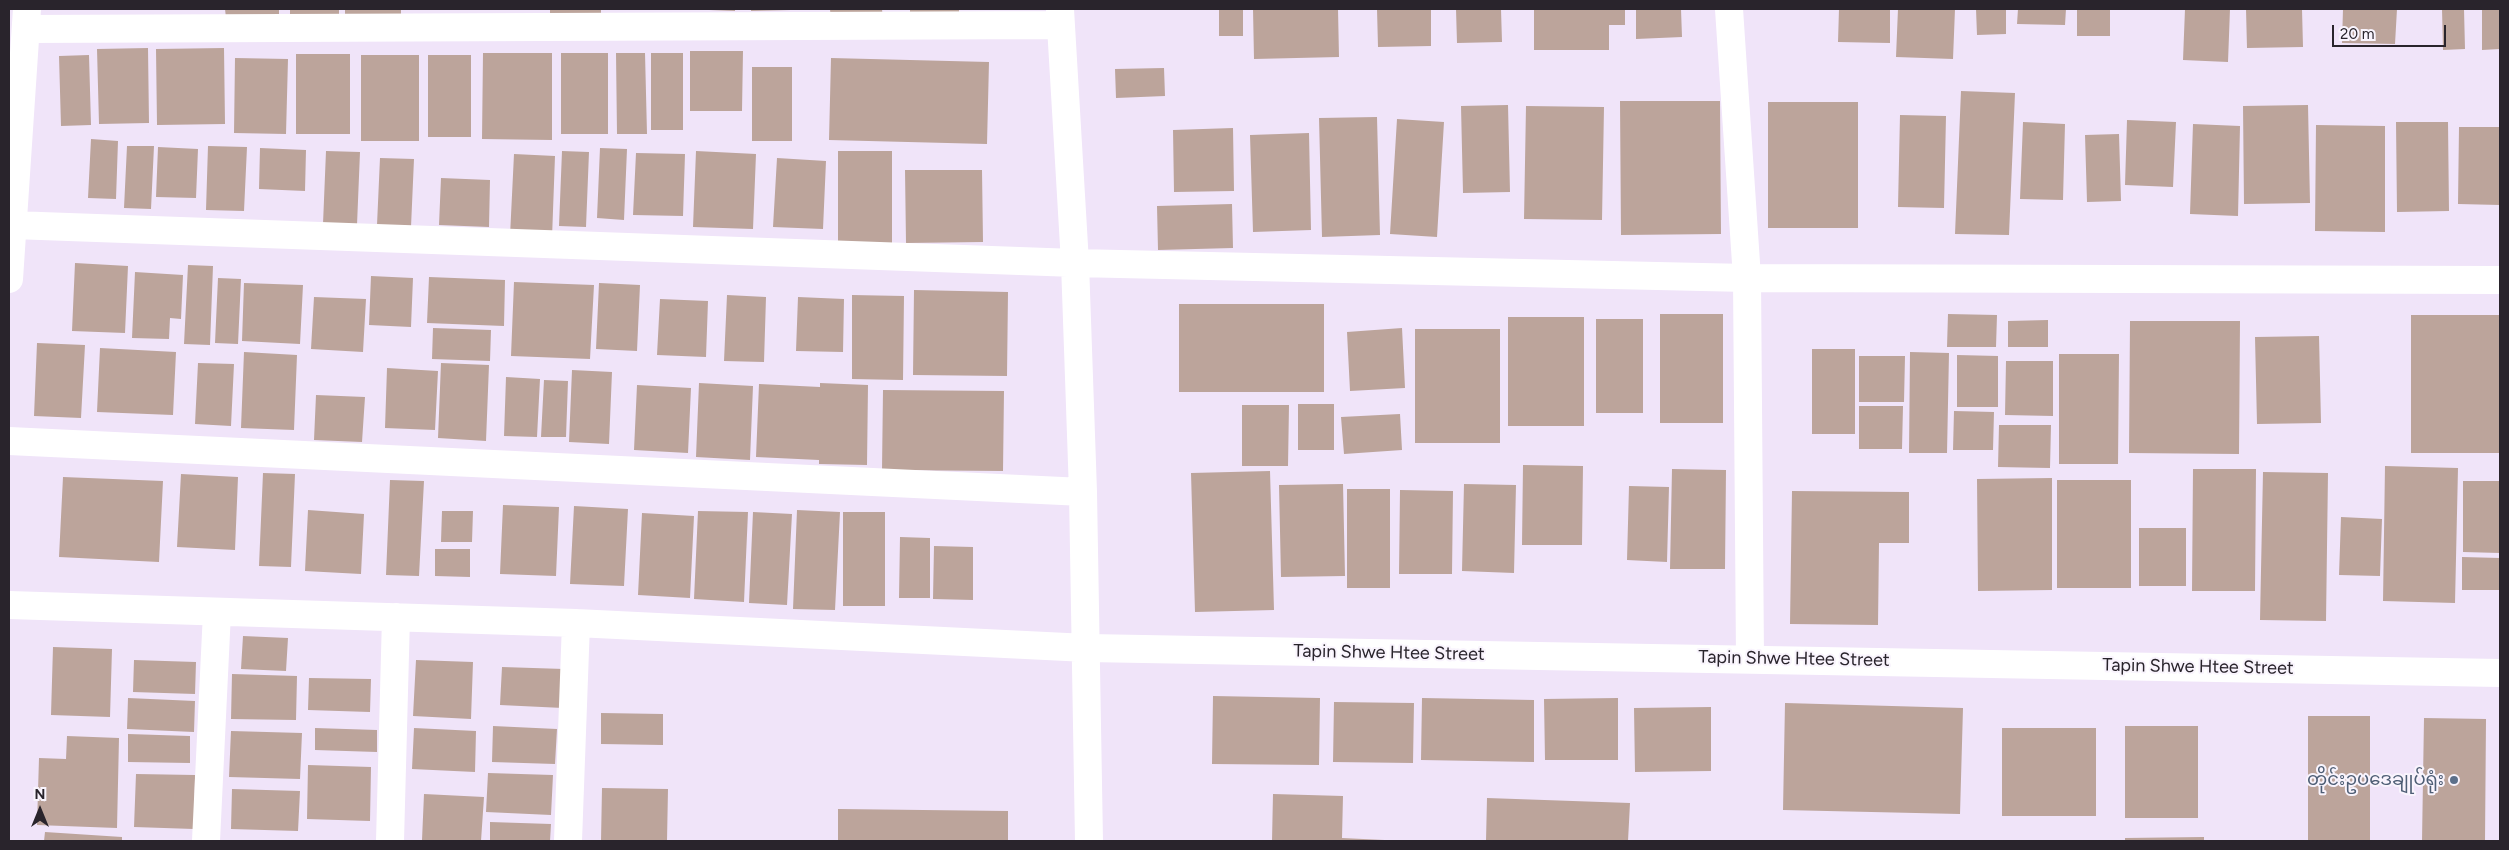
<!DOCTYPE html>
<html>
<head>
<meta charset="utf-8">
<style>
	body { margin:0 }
	#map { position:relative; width:2509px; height:850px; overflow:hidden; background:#f0e4f9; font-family:Figtree,sans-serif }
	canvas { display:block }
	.frame { position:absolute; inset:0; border:10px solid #29242c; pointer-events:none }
	.north { position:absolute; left:15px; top:785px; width:50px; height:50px; -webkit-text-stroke:4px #f9f4fd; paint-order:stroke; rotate:0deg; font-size:14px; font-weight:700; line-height:20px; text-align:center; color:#29242c }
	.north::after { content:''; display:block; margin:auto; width:18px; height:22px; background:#29242c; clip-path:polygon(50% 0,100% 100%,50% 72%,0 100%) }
	.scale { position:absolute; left:2332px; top:25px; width:114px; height:22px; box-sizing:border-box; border:2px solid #29242c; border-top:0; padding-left:6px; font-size:15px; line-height:18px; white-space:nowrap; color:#29242c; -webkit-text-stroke:4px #f9f4fd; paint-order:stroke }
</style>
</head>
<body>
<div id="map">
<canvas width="2509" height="850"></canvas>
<div class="frame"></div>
<div class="north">N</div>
<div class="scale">20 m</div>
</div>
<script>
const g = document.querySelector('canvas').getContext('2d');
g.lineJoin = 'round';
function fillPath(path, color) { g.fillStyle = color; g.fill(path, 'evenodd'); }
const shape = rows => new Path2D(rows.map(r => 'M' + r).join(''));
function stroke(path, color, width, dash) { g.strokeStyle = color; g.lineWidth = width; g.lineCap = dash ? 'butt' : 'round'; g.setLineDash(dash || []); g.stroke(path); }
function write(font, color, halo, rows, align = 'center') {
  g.font = font + ' Figtree,"Noto Sans Myanmar",sans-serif'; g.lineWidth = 4; g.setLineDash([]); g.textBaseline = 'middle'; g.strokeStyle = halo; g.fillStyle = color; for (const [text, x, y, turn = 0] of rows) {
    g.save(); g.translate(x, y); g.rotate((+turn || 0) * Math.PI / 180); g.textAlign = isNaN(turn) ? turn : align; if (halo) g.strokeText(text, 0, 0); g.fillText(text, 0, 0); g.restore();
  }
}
fillPath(shape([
	[225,9,279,9,279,17,226,18],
	[290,9,339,9,339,16,290,16],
	[345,9,401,9,401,20,345,20],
	[550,9,601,9,601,15,550,15],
	[709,9,735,9,735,11,709,10],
	[751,9,791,9,791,10,751,11],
	[830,9,882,9,883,20,831,22],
	[910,9,959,9,959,15,910,15],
	[1219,9,1243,9,1243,36,1219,36],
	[1253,9,1338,9,1339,57,1254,59],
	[1377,9,1431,9,1431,46,1378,47],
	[1456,9,1501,9,1502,42,1457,43],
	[1534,9,1625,9,1625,25,1609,25,1609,50,1534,50],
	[1636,9,1681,9,1682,37,1636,39],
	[1839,9,1890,9,1890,43,1838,42],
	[1898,9,1955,9,1953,59,1896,57],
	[1976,9,2006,9,2006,34,1977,35],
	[2018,9,2066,9,2065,25,2017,24],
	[2077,9,2110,9,2110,36,2077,36],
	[2185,9,2230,9,2228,62,2183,60],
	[2246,9,2302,9,2303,47,2247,48],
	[2343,9,2397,9,2395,44,2342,43],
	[2442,9,2464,9,2465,49,2443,50],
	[2482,9,2500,9,2500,49,2482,50],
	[148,48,149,123,99,124,97,49],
	[224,48,225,124,157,125,156,49],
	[690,51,743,51,742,111,690,111],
	[483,53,552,53,552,140,482,139],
	[561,53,608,53,608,134,561,134],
	[616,53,645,53,647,134,617,134],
	[651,53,683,53,683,130,651,130],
	[296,54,350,54,350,134,296,134],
	[89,55,91,125,61,126,59,56],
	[361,55,419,55,419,141,361,141],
	[428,55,471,55,471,137,428,137],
	[235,58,288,59,286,134,234,133],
	[831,58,989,62,987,144,829,140],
	[752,67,792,67,792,141,752,141],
	[1164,68,1165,96,1116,98,1115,69],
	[1961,91,2015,93,2009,235,1955,234],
	[1620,101,1720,101,1721,234,1621,235],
	[1768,102,1858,102,1858,228,1768,228],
	[1508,105,1510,192,1463,193,1461,106],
	[2308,105,2310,203,2244,204,2243,106],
	[1526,106,1604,107,1602,220,1524,219],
	[1900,115,1946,116,1944,208,1898,207],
	[1377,117,1380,235,1322,237,1319,118],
	[1397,119,1444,122,1437,237,1390,234],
	[2127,120,2176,122,2173,187,2125,185],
	[2023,122,2065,124,2063,200,2020,199],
	[2396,122,2448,122,2449,211,2397,212],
	[2193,124,2240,126,2238,216,2190,214],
	[2316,125,2385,126,2385,232,2315,231],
	[2459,127,2500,127,2500,205,2458,204],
	[1233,128,1234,191,1174,192,1173,130],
	[1309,133,1311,230,1253,232,1250,135],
	[2119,134,2121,201,2087,202,2085,135],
	[91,139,118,141,116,199,88,198],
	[127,146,154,146,151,209,124,208],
	[208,146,247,147,244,211,206,210],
	[158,147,198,149,196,198,156,197],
	[260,148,306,150,305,191,259,189],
	[600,148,627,149,624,220,597,218],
	[326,151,360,152,357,225,323,224],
	[562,151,589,152,586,227,559,226],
	[696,151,756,154,753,229,693,227],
	[838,151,892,151,892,247,838,247],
	[636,153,685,154,683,216,633,215],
	[514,154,555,156,552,238,510,236],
	[380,158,414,159,411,227,377,225],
	[777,158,826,161,823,229,773,227],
	[905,170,982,170,983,242,906,243],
	[441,178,490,180,489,227,439,225],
	[1232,204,1233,248,1158,250,1157,206],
	[75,263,128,266,125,333,72,331],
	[188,265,213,266,210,345,184,344],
	[135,272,183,275,181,319,170,318,169,339,132,338],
	[371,276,413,278,411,327,369,325],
	[429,277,505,280,504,326,427,323],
	[218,278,241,279,238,344,215,343],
	[514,282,594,285,590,359,511,356],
	[244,283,303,285,300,344,242,341],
	[599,283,640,285,637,351,596,349],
	[914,290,1008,292,1007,376,913,375],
	[727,295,766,297,764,362,724,361],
	[852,295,904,296,903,380,852,379],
	[314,297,366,299,363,352,311,349],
	[798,297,844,299,843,352,796,351],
	[660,299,708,301,706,357,657,355],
	[1179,304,1324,304,1324,392,1179,392],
	[1660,314,1723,314,1723,423,1660,423],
	[1948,314,1997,315,1996,347,1947,347],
	[2411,315,2500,315,2500,453,2411,453],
	[1508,317,1584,317,1584,426,1508,426],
	[1596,319,1643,319,1643,413,1596,413],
	[2048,320,2048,347,2008,347,2008,321],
	[2130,321,2240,321,2239,454,2129,453],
	[433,328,491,330,490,361,432,359],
	[1402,328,1405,388,1350,391,1347,332],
	[1415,329,1500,329,1500,443,1415,443],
	[2319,336,2321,423,2257,424,2255,337],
	[37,343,85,345,81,418,34,416],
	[100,348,176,352,173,415,97,412],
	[1812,349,1855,349,1855,434,1812,434],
	[244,352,297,355,294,430,241,428],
	[1910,352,1949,353,1947,453,1909,453],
	[2059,354,2119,354,2118,464,2059,464],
	[1957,355,1998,356,1998,407,1957,407],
	[1859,356,1905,356,1904,402,1859,402],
	[2006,361,2053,361,2053,416,2005,415],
	[198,363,234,364,231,426,195,424],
	[441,363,489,365,486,441,438,438],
	[387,368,438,371,435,430,385,428],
	[572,370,612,372,609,444,569,442],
	[506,377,540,379,537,437,504,436],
	[544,380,568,381,566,437,541,437],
	[699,383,753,386,750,460,696,457],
	[820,383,868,385,867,465,819,464,819,460,756,457,759,384,820,387],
	[637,385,691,388,688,453,634,450],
	[883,390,1004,391,1003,471,882,470],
	[316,395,365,397,362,442,314,440],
	[1298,404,1334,404,1334,450,1298,450],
	[1242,405,1289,405,1288,466,1242,466],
	[1859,406,1903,406,1902,449,1859,449],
	[1954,411,1994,412,1993,450,1953,450],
	[1400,414,1402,450,1344,454,1341,417],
	[1999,425,2051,425,2050,468,1998,467],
	[1523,465,1583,466,1582,545,1522,545],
	[2385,466,2458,468,2455,603,2383,601],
	[1672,469,1726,470,1725,569,1670,569],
	[2193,469,2256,469,2255,591,2192,591],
	[1270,471,1274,610,1195,612,1191,473],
	[2263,472,2328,473,2326,621,2260,620],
	[263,473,295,474,291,567,259,566],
	[181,474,238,477,235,550,177,547],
	[63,477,163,481,159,562,59,557],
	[2052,478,2052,590,1978,591,1977,479],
	[390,480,424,481,419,576,386,575],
	[2057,480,2131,480,2131,588,2057,588],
	[2463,481,2500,481,2500,553,2463,552],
	[1343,484,1345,576,1281,577,1279,485],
	[1464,484,1516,485,1514,573,1462,571],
	[1629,486,1669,487,1667,562,1627,560],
	[1347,489,1390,489,1390,588,1347,588],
	[1400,490,1453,491,1452,574,1399,574],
	[1792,491,1909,492,1909,543,1879,543,1878,625,1790,624],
	[503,505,559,507,556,576,500,574],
	[574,506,628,509,624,586,570,584],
	[308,510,364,514,361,574,305,571],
	[797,510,840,512,835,610,793,609],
	[442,511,473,511,472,542,441,542],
	[698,511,748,512,744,602,694,599],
	[753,512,792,514,787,605,749,603],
	[843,512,885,512,885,606,843,606],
	[642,513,694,516,690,598,638,595],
	[2341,517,2382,519,2380,576,2339,575],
	[2139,528,2186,528,2186,586,2139,586],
	[900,537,930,538,930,598,899,598],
	[934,546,973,547,973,600,933,599],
	[435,549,470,549,470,577,435,576],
	[2462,557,2500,558,2500,590,2462,590],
	[243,636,288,638,286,671,241,669],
	[53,647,112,649,110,717,51,715],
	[134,660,196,662,195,694,133,692],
	[416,660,473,662,471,719,413,716],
	[502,667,564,669,563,708,500,705],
	[232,674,297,676,296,720,231,719],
	[309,678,371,679,370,712,308,710],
	[1213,696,1320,698,1319,765,1212,764],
	[128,698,195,701,194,732,127,729],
	[1422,698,1534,700,1534,762,1421,760],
	[1618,698,1618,760,1545,760,1544,699],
	[1334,702,1414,703,1413,763,1333,762],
	[1785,703,1963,708,1960,814,1783,810],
	[1711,707,1711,771,1635,772,1634,708],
	[601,713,663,714,663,745,601,744],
	[2308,716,2370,716,2370,841,2308,841],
	[2424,718,2486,719,2485,841,2422,841],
	[493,726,557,729,555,764,492,762],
	[2125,726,2198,726,2198,818,2125,818],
	[315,728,377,730,377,752,315,750],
	[414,728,476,731,475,772,412,769],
	[2002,728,2096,728,2096,816,2002,816],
	[231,731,302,733,300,779,229,777],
	[128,734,190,736,190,763,128,762],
	[67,736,119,738,117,828,37,825,39,758,66,759],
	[308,765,371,767,370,821,307,819],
	[488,773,553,775,551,815,486,812],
	[136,774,195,775,194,829,134,827],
	[602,788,668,789,667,841,601,841],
	[232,789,300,791,298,831,231,829],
	[424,794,484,797,481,841,422,840],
	[1273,794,1343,796,1342,838,1406,841,1272,841],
	[1487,798,1630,803,1628,841,1486,841],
	[838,809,1008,811,1008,841,838,841],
	[490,822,551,824,550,841,490,841],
	[45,832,122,837,122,841,44,841],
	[2204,837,2204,841,2125,841,2125,838]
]), '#bca49b');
stroke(shape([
	[1060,9,1075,263,1083,492,1089,841],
	[1729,9,1747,278,1750,659],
	[26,29,1060,25],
	[13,225,1075,263,1747,278,2500,280],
	[9,279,27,9],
	[9,441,1083,492],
	[9,605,576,623,1087,648,2500,673],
	[206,841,217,612],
	[390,841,396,617],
	[568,841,576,623]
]), '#fff', 28);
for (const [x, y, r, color] of [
	[2454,780,5,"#5c6f8a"]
]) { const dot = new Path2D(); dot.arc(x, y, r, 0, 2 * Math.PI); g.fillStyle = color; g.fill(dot); stroke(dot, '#f9f4fd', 2); }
write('18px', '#29242c', '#f9f4fd', [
	["Tapin Shwe Htee Street",1389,653,1],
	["Tapin Shwe Htee Street",1794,659,1],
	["Tapin Shwe Htee Street",2198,667,1]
]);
write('18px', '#4e5e75', '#f9f4fd', [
	["တိုင်းဥ‌ပဒေချုပ်ရုံး",2444,780]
], 'right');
</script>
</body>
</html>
